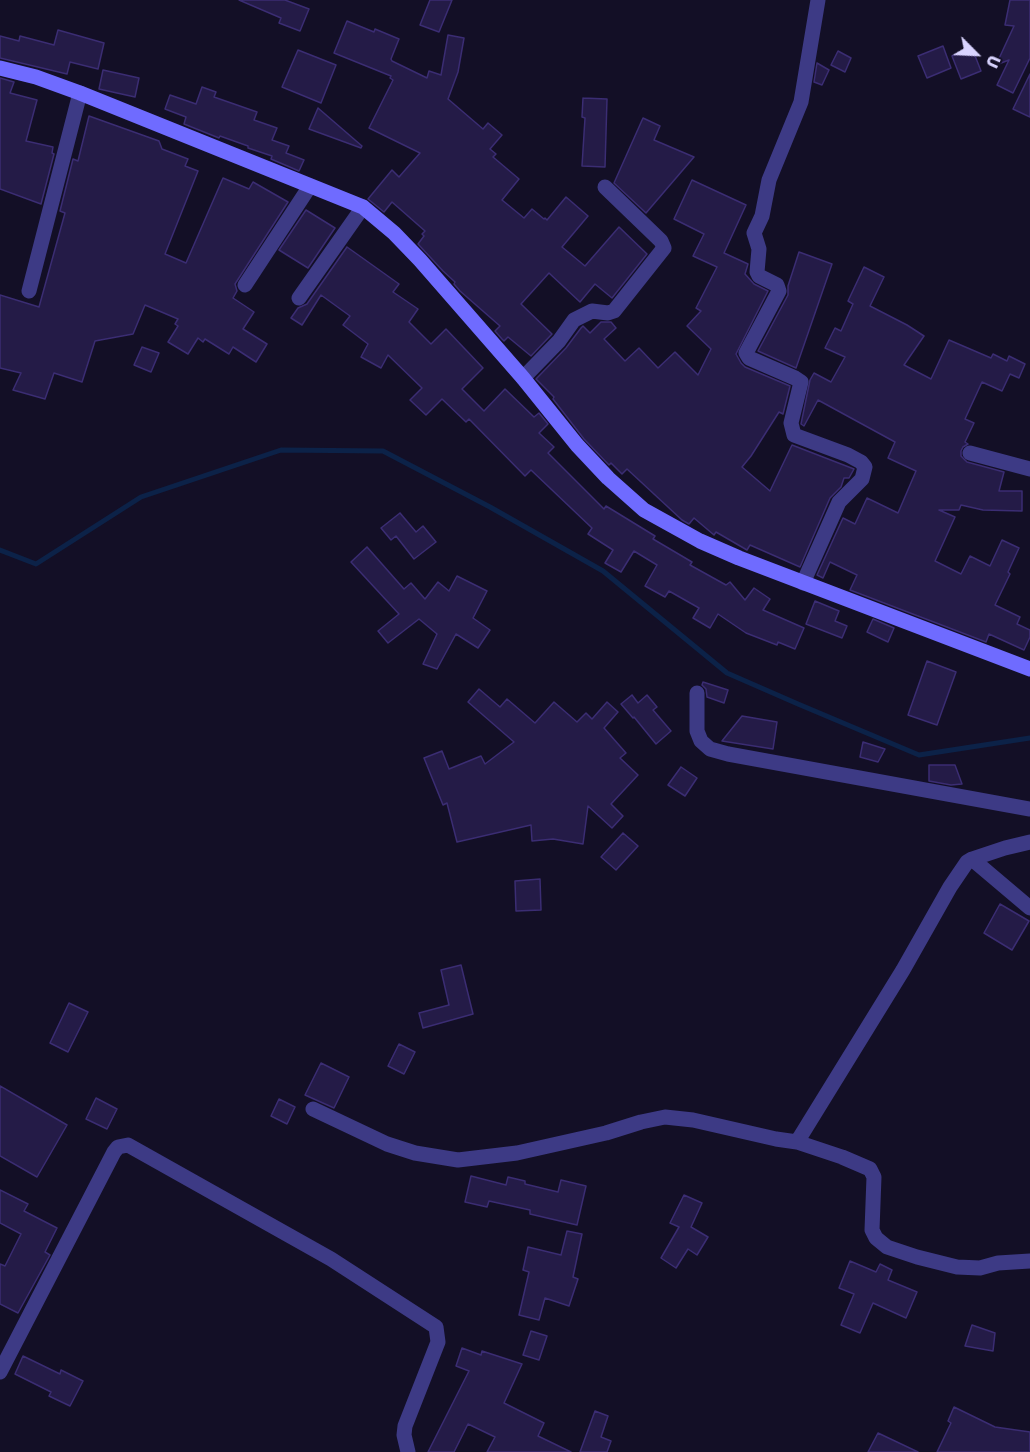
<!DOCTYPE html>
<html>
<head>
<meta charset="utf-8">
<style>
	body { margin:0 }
	#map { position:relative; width:1030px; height:1452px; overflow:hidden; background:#130f26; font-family:Rubik,sans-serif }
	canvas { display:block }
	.north { position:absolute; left:946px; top:24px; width:60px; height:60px; -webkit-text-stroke:4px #130f26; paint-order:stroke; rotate:114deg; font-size:16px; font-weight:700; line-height:24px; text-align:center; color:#d9d4ff }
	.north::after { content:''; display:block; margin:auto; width:21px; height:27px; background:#d9d4ff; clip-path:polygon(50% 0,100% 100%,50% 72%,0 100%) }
</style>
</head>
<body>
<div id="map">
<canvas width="1030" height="1452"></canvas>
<div class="north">U</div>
</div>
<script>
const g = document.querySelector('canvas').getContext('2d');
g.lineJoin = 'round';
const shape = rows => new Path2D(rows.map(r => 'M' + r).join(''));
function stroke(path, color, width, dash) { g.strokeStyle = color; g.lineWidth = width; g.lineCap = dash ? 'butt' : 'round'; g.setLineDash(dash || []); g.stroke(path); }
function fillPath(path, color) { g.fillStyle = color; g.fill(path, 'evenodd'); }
stroke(shape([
	[0,550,36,564,141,497,281,450,383,451,490,507,603,571,727,673,798,704,919,755,1030,738]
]), '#0c2248', 5);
const building = shape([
	[239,0,285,0,309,9,300,31,279,23,281,18,239,0],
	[430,0,452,0,439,32,420,25,430,0],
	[1010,0,1030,0,1030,58,1013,93,997,85,1009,60,996,65,1014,26,1005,25,1010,0],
	[347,21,374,32,375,29,399,39,391,59,392,61,427,78,429,71,441,75,448,35,464,38,458,72,448,99,483,129,488,123,502,135,490,149,496,154,493,157,519,179,502,200,524,218,532,209,544,219,545,218,547,220,566,197,588,216,562,247,585,266,619,227,647,254,612,298,595,284,580,302,549,273,521,304,552,334,531,356,508,337,504,341,502,339,495,331,500,326,460,291,454,284,455,282,443,271,418,244,424,236,422,234,425,231,392,202,384,212,368,199,392,170,399,177,420,153,369,128,393,80,390,78,391,76,334,53,347,21],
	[58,30,104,43,98,69,70,62,67,74,0,58,0,36,19,41,20,36,54,45,58,30],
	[943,46,951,68,927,78,918,56,943,46],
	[972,48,981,71,961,79,952,56,972,48],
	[298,50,336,65,321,103,282,87,298,50],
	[838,51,851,58,845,72,831,65,838,51],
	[817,63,829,70,822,85,814,82,817,63],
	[103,70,139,78,135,97,99,89,103,70],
	[1030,74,1030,117,1013,109,1030,74],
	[0,78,14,82,10,93,37,100,26,141,53,147,52,153,54,154,41,204,0,189,0,78],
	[202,87,216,92,214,97,257,112,254,120,277,128,272,140,289,146,286,153,304,160,299,171,271,159,272,156,248,148,248,146,220,136,219,138,184,124,186,117,165,109,170,95,196,104,202,87],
	[583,98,607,99,605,167,582,166,585,118,582,117,583,98],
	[318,108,362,146,361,148,309,129,318,108],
	[89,116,159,141,162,149,188,159,185,166,198,171,165,254,186,263,223,178,249,189,253,182,288,202,235,284,237,291,233,298,254,312,243,329,267,344,256,362,233,347,229,354,205,339,203,342,198,338,188,354,168,342,178,326,175,324,178,319,145,305,133,334,95,341,82,382,54,373,45,399,13,390,21,373,0,368,0,295,39,307,65,213,60,211,73,159,78,161,89,116],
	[643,118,660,126,654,140,694,157,646,213,614,183,643,118],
	[692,180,746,205,724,253,748,264,745,274,754,284,768,291,736,354,741,363,745,367,790,386,783,414,779,412,751,456,742,467,770,491,792,445,854,469,849,478,844,478,841,487,830,498,800,567,750,545,747,550,716,532,714,535,694,518,689,524,682,520,627,469,622,474,611,463,609,465,584,439,553,399,554,397,536,379,566,348,581,328,583,326,590,333,601,322,611,322,616,328,604,339,625,361,639,348,658,368,675,352,698,375,711,349,687,326,701,311,696,308,717,267,693,256,704,234,674,219,692,180],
	[306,210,335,228,308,268,279,250,306,210],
	[347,247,399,284,393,292,418,309,409,322,431,344,446,329,483,368,462,389,484,411,505,389,534,417,539,413,548,424,539,433,554,447,548,453,604,509,606,506,655,536,653,539,692,562,690,565,726,585,730,582,745,600,754,588,770,599,763,610,804,628,795,649,778,642,777,645,746,633,718,614,710,628,693,618,699,608,669,591,665,597,645,586,657,565,634,551,621,572,605,563,613,550,588,534,592,528,531,470,525,476,469,419,466,422,442,399,426,415,410,400,422,388,388,355,381,368,361,357,368,344,343,325,350,316,321,295,302,325,291,318,298,308,307,304,347,247],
	[799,252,832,264,796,368,758,351,788,295,788,286,799,252],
	[864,267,884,277,870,306,907,325,924,336,904,365,931,379,949,340,991,358,993,354,1007,361,1009,356,1025,364,1019,378,1010,374,1002,391,982,382,965,419,974,423,965,442,968,444,963,447,961,451,961,456,967,462,1004,472,999,491,1022,491,1022,511,983,510,961,505,959,510,939,510,955,517,935,561,961,574,970,556,990,566,1002,540,1019,548,1008,572,1010,574,995,605,1020,617,1017,624,1030,630,1030,637,1024,650,989,634,986,642,850,590,857,575,830,562,823,578,817,575,843,518,855,524,867,498,898,513,916,471,888,458,895,442,818,400,804,426,801,424,810,380,814,373,831,382,845,357,825,348,835,328,841,331,853,304,848,301,864,267],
	[142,347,159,353,151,372,134,365,142,347],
	[400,513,416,532,423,526,436,542,414,559,396,536,391,540,381,528,400,513],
	[367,547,404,589,411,583,425,599,438,582,449,591,457,576,487,591,473,618,490,630,478,648,456,634,437,669,423,664,437,634,419,619,388,643,378,631,399,614,351,562,367,547],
	[815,601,839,611,835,621,847,626,842,638,806,624,815,601],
	[873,619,894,628,888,642,867,632,873,619],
	[927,661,956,672,937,725,908,715,927,661],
	[703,682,728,690,724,703,707,697,706,689,702,685,703,682],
	[479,689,500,707,507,699,535,723,554,702,577,722,586,713,592,719,607,702,618,712,604,728,626,753,620,758,638,775,611,804,623,816,612,828,588,806,583,844,553,839,532,841,531,825,457,842,447,803,443,805,424,758,442,751,449,769,481,756,485,764,514,742,468,702,479,689],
	[632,695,638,703,647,695,657,707,653,710,671,731,656,744,634,717,633,718,621,704,632,695],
	[742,716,777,722,773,749,722,741,742,716],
	[863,742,885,749,878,762,860,757,863,742],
	[929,765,955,765,962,784,951,785,929,781,929,765],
	[681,767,697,778,685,796,668,785,681,767],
	[623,833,638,846,616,870,601,857,623,833],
	[540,879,541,910,516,911,515,881,540,879],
	[1000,904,1029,921,1012,950,984,933,1000,904],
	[461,965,473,1014,423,1028,419,1013,449,1005,441,970,461,965],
	[69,1003,88,1012,68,1052,50,1043,69,1003],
	[399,1044,415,1052,404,1074,388,1066,399,1044],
	[321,1063,349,1077,334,1108,305,1095,321,1063],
	[0,1086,67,1125,37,1177,0,1156,0,1086],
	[96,1098,117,1109,107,1129,86,1119,96,1098],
	[279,1099,295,1107,287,1124,271,1116,279,1099],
	[471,1176,506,1185,508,1177,525,1181,525,1184,558,1192,561,1180,586,1186,577,1225,530,1214,530,1210,489,1201,487,1207,465,1202,471,1176],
	[0,1190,28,1204,24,1211,57,1228,45,1252,50,1255,18,1313,0,1304,0,1264,5,1266,21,1234,0,1223,0,1190],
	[684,1195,702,1203,691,1227,708,1237,697,1255,688,1249,676,1268,661,1258,679,1227,670,1223,684,1195],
	[567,1231,582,1234,573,1277,578,1279,569,1306,545,1298,539,1320,519,1315,529,1272,523,1270,528,1247,561,1255,567,1231],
	[850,1261,876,1272,880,1264,892,1270,888,1280,917,1292,906,1318,873,1303,860,1333,841,1325,854,1294,839,1288,850,1261],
	[972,1325,995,1333,993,1351,965,1346,972,1325],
	[531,1331,547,1336,539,1360,523,1355,531,1331],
	[462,1348,481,1355,482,1351,522,1364,504,1403,544,1423,538,1436,571,1452,487,1452,495,1437,468,1424,454,1452,428,1452,469,1371,456,1366,462,1348],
	[23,1356,60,1374,61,1370,83,1381,70,1406,49,1396,51,1392,15,1374,23,1356],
	[954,1407,995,1427,1030,1432,1030,1452,937,1452,951,1423,948,1421,954,1407],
	[595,1411,608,1416,601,1437,611,1441,607,1452,580,1452,595,1411],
	[878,1433,918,1452,868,1452,878,1433]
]);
fillPath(building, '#241b47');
stroke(building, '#3b2d73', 1.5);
stroke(shape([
	[245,285,310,186],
	[29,291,80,93],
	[299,298,363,207],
	[523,378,559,341,574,320,592,311,608,313,614,311,664,248,661,241,605,187],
	[970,453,1030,469],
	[803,583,839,502,862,479,865,467,861,462,848,455,794,435,791,423,801,382,795,378,749,358,746,353,779,291,777,285,759,276,757,272,759,249,754,233,762,216,769,180,801,102,818,0],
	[697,693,697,731,701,741,710,749,728,754,1030,809],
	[972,859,1030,908],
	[313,1109,387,1144,415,1153,458,1160,517,1153,606,1133,641,1122,665,1117,693,1120,776,1139,797,1142,842,1157,870,1169,874,1177,872,1230,876,1238,887,1247,917,1257,957,1267,980,1268,998,1263,1030,1261],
	[797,1142,903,970,950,887,967,862,972,859,1005,848,1030,842],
	[0,1372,114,1152,118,1147,128,1145,331,1259,436,1327,438,1342,405,1426,404,1435,408,1452]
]), '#3d3a85', 15);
stroke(shape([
	[0,68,36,77,80,93,363,207,394,233,420,260,523,378,577,445,608,478,644,510,700,541,739,558,1030,669]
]), '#6f6bff', 15);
</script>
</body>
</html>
